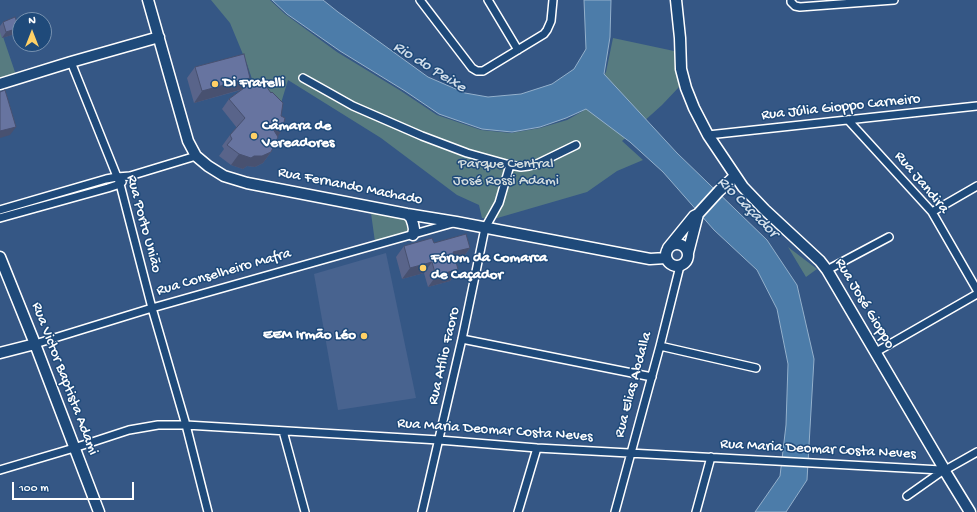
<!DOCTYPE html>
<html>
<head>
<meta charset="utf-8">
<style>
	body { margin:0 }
	#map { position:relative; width:977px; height:512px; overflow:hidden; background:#355785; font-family:"Gochi Hand",sans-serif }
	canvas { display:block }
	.north { position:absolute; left:12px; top:12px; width:40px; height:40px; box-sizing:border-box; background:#1f4a7a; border:1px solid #7992af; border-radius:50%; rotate:0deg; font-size:11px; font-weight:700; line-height:16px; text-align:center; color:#fff }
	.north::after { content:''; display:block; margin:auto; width:14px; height:18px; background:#ffd166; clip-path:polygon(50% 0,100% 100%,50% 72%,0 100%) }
	.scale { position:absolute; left:12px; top:482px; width:122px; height:18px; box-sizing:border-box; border:2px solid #fff; border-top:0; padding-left:5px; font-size:12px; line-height:14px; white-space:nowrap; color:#fff; -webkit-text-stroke:3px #1f4a7a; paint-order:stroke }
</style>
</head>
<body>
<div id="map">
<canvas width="977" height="512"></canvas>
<div class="north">N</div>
<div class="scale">100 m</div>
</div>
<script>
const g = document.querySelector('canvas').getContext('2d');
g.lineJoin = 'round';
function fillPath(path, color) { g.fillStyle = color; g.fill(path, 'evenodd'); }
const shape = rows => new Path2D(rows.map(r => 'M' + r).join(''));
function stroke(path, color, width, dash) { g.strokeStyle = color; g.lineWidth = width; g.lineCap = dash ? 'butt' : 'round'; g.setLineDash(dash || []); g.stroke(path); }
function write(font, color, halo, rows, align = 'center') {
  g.font = font + ' "Gochi Hand",sans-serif'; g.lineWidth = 3; g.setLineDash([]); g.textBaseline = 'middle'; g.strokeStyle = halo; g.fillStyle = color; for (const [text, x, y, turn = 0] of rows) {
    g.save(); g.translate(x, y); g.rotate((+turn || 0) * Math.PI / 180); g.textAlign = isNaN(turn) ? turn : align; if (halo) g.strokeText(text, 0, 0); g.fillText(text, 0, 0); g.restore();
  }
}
fillPath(shape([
	[386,253,416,398,338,410,314,274]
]), '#48638f');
fillPath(shape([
	[211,0,270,0,285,14,337,52,401,91,437,115,481,130,511,133,540,128,567,120,583,111,606,72,613,38,674,51,680,86,662,105,622,141,643,160,617,171,587,192,494,219,482,218,479,205,457,195,381,138,288,80,278,113,255,88,247,64,230,23],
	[0,28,16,75,0,80],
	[371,213,404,218,411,222,412,229,407,233,375,242],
	[788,247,817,269,806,277]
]), '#577b80');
const water = shape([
	[272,0,323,0,338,12,428,77,465,93,488,97,521,94,552,84,574,69,586,49,584,0,611,0,610,37,604,74,677,153,767,240,797,285,814,359,807,480,786,512,755,512,780,476,786,425,788,364,777,309,757,270,714,230,663,172,630,142,586,109,566,118,540,127,512,132,482,129,439,114,405,91,340,51,287,14,272,0]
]);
fillPath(water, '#4c7ca9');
stroke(water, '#94b0cb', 1);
const street = shape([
	[420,0,472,68,477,71,483,71,544,34,547,30,551,21,553,0],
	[488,0,518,50],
	[791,0,791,2,795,6,800,7,894,0],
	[71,62,120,184,152,308,186,425,208,512],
	[303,78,321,88,353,106,422,136,467,153,510,165,521,167,529,166,537,164,576,145],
	[848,120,932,212,977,290],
	[708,135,977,106],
	[0,210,106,179,117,177,130,176,196,156],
	[932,212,977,186],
	[0,218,108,188,120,184,122,182],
	[827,270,889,237],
	[462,339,652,377],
	[35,344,152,308,453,223],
	[660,346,756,368],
	[876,352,977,294],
	[283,431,305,512],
	[947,469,977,452],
	[0,470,74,448,129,430,158,425,186,425,439,440,537,448,941,470],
	[907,496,941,472],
	[422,512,462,339,485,228,499,203,510,165],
	[518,512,537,448],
	[615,512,660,346,680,266],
	[696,512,711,457]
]);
const secondary = shape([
	[148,0,188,141,196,156,208,166,224,176,247,183,407,214,456,222,650,259,666,258],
	[676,0,680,38,681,69,686,88,694,108,708,135,743,187,765,210,820,261,827,270,943,467],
	[0,84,71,62,159,37],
	[407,214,411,218,413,224,414,229,413,235],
	'666 255a11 11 0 1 1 22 0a11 11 0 1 1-22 0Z',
	[668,248,694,216,698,214,719,191,735,176],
	[688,253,698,214],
	[0,257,35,344,99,512],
	[0,353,35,344],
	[946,473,970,512]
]);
stroke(street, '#fff', 10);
stroke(secondary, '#fff', 13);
stroke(street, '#1f4a7a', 7);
stroke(secondary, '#1f4a7a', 10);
fillPath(shape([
	[3,22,19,28,15,34,2,38,0,32,0,26],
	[195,67,243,88,256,82,281,116,282,130,277,137,271,152,263,163,255,167,247,166,243,169,231,165,219,156,224,149,222,146,230,135,237,128,222,109,229,99,241,90,194,103,187,78],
	[404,246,470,248,462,259,455,261,458,269,450,281,428,287,424,273,402,279,396,257]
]), '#59648a');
fillPath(shape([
	[19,28,15,34,2,38,6,32],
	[250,78,243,89,194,103,202,91],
	[16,127,10,135,0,138,0,131],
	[273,129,282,130,275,141],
	[271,152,263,163,255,167,247,166,243,169,231,165,239,154,254,156],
	[470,248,462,259,445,264,453,252],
	[432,262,424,273,402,279,410,268],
	[458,269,450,281,428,287,436,276]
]), '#485170');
const building = shape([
	[15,17,19,28,6,32,3,22,15,17],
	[244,54,250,78,202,91,195,67,244,54],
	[261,79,271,93,272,92,283,103,281,116,285,118,282,130,273,129,278,137,271,152,262,156,254,156,251,158,239,154,227,145,232,139,230,135,245,118,229,99,255,80,256,82,261,79],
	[5,90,16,127,0,131,0,92,5,90],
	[466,234,470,248,453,252,458,269,436,276,432,262,410,268,404,246,432,238,434,243,466,234]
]);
fillPath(building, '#6774a0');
stroke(building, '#485170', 1);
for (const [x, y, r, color] of [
	[215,84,4,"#ffd166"],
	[254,136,4,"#ffd166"],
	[423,268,4,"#ffd166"],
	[364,336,4,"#ffd166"]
]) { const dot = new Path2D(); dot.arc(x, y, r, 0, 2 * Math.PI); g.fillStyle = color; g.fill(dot); stroke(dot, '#1f4a7a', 1.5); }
write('bold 15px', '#fff', '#1f4a7a', [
	["Di Fratelli",223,84],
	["Câmara de",262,127],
	["Vereadores",262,144],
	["Fórum da Comarca",431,259],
	["de Caçador",431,276],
	["EEM Irmão Léo",356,336,"right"]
], 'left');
write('15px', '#fff', '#1f4a7a', [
	["Rua Júlia Gioppo Carneiro",841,108,-6],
	["Rua Jandira",921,183,50],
	["Rua Fernando Machado",350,187,11],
	["Rua Porto União",143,224,75],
	["Rua Conselheiro Mafra",224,273,-16],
	["Rua José Gioppo",864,304,59],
	["Rua Atílio Faoro",445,356,-77],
	["Rua Victor Baptista Adami",64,379,69],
	["Rua Elias Abdalla",634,385,-75],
	["Rua Maria Deomar Costa Neves",495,431,4],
	["Rua Maria Deomar Costa Neves",818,450,3]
]);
write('15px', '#d5dedf', '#1f4a7a', [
	["Parque Central",506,165],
	["José Rossi Adami",506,182]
]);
write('italic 16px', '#d2deea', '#1f4a7a', [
	["Rio do Peixe",429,68,32],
	["Rio Caçador",747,208,45]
]);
</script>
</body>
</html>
